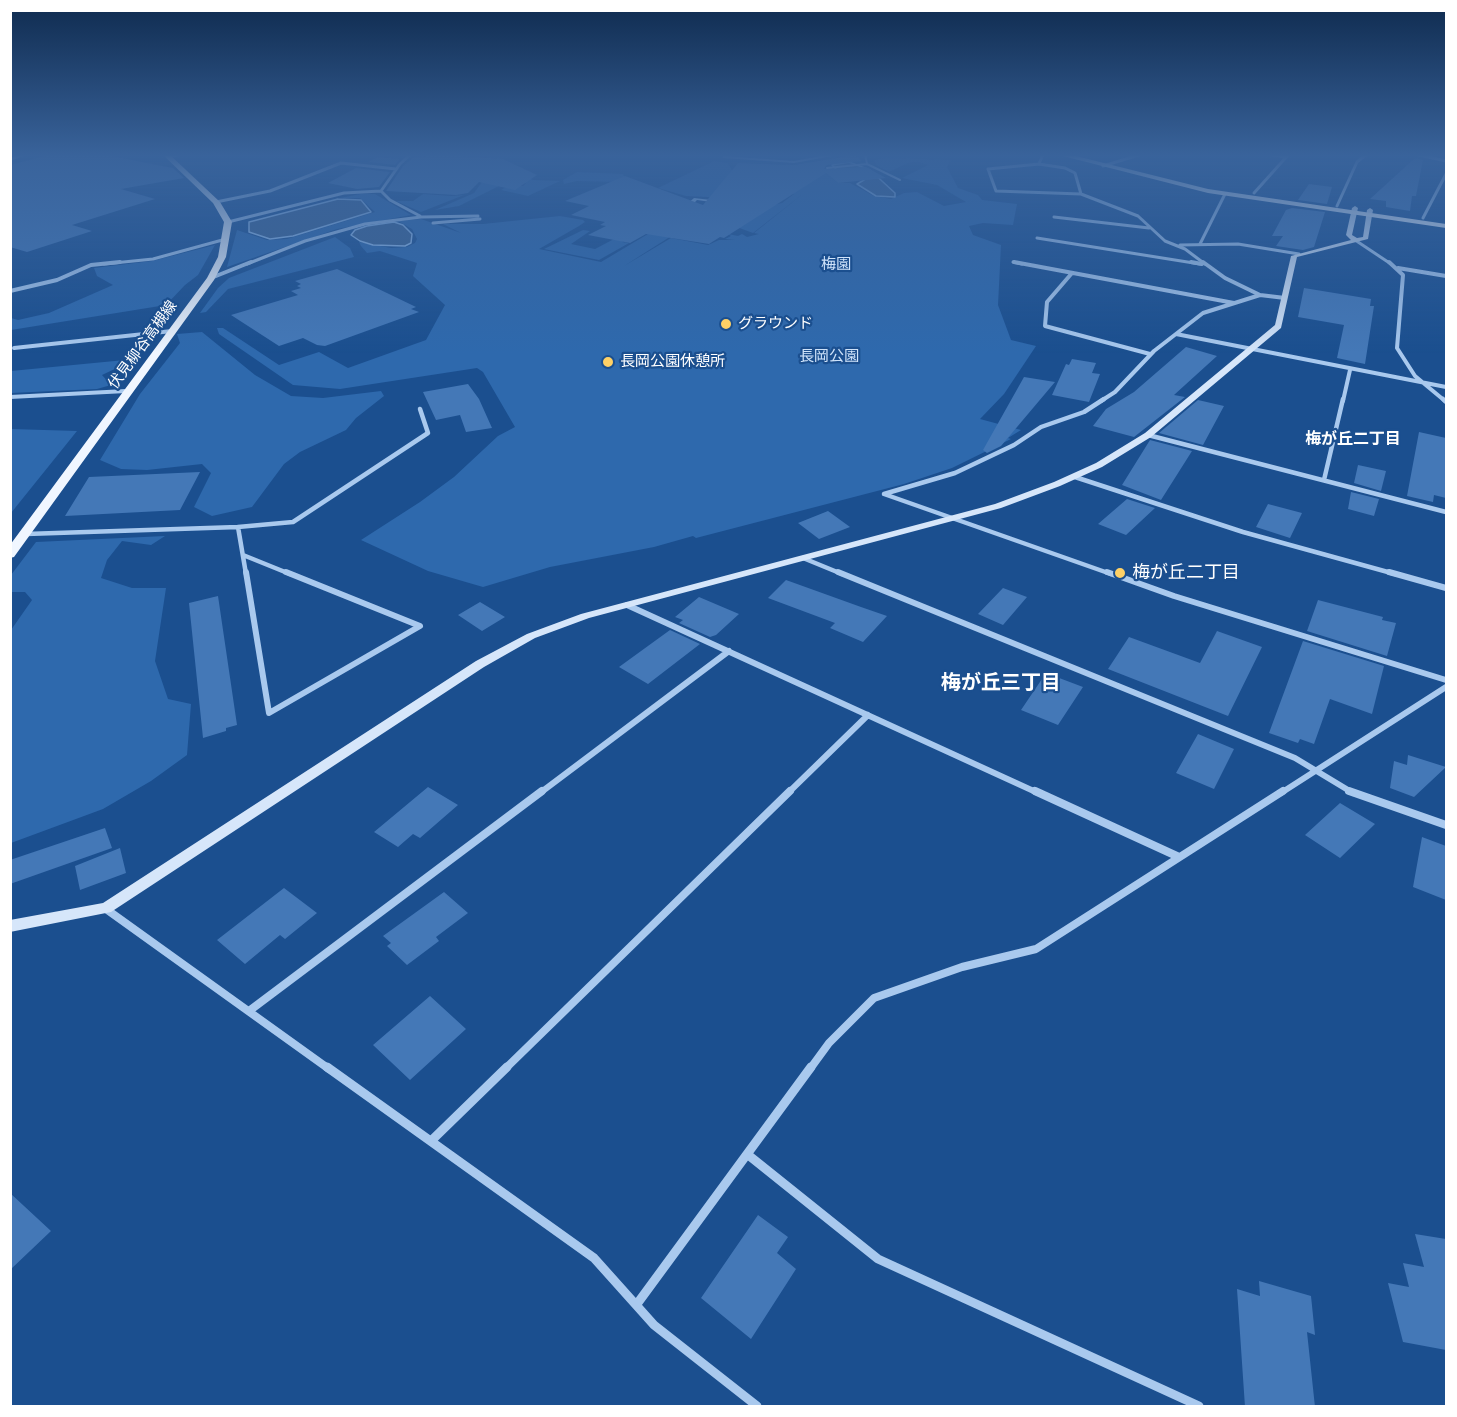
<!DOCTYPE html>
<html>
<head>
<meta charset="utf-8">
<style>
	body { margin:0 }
	#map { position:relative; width:1457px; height:1417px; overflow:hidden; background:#1b4f8f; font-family:"Noto Sans",sans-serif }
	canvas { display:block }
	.frame { position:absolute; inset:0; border:12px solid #fff; pointer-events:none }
</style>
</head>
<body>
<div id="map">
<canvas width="1457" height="1417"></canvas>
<div class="frame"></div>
</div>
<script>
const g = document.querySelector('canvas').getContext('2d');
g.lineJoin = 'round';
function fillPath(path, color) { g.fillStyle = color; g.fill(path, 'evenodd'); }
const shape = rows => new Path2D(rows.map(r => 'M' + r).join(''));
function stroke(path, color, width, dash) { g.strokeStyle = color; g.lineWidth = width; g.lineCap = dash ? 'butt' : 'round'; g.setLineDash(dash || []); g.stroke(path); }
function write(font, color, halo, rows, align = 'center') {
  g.font = font + ' "Noto Sans","Noto Sans JP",sans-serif'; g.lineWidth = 4.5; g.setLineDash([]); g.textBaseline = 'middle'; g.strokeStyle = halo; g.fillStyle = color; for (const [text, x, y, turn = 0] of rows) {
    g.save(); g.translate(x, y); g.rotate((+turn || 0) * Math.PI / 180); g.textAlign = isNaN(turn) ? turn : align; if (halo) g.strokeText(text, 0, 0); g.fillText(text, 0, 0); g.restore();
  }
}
fillPath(shape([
	[886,158,951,160,947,167,958,188,978,195,982,200,1017,204,1013,225,983,223,969,226,973,235,1001,245,998,305,1011,340,1036,346,1004,394,980,419,1021,430,1008,438,1011,439,952,468,904,484,696,538,693,536,654,547,550,567,483,587,428,571,361,540,420,502,454,477,498,436,515,427,483,372,477,368,340,389,293,385,219,334,217,328,223,328,279,365,319,352,348,368,426,340,445,305,413,276,417,263,380,251,367,253,361,246,359,242,391,248,407,247,415,243,417,239,412,229,398,221,421,219,461,233,443,224,483,224,560,216,583,220,585,222,579,226,539,249,601,262,653,231,676,233,624,266,671,238,708,245,719,240,735,240,725,239,731,236,728,234,738,236,742,234,747,237,759,234,754,233,804,193,753,233,734,226,769,206,782,203,794,194,784,192,729,198,686,196,658,188,714,161,728,163,733,172,824,168,832,171,826,173,838,183,850,183,874,196,891,199,904,193,917,192,944,206,966,202,937,185,902,178,928,165,918,162,908,163,889,172,876,165,874,160],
	[577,172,623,174,625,178,619,182,577,181,564,184,563,180],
	[525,176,533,180,560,181,528,196,501,190,510,185,523,186,526,183,517,181],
	[482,182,505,183,459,206,435,210,474,193],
	[360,194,375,194,411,215,337,229,227,267,237,230,267,240,287,239,375,212,360,198,342,198,311,204],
	[423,194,452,196,464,195,421,212,396,201,413,201],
	[583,230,590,231,571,244,595,249,614,239,628,238,622,242,629,243,599,260,544,249],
	[335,237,350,248,354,257,228,289,206,312,200,313,218,288,229,278],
	[215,245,198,275,185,285,166,305,11,330,11,318,18,320,49,313,113,285,97,276,94,268,152,261],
	[202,332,255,375,291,396,323,398,381,391,384,396,356,418,346,430,300,452,284,464,252,507,212,516,194,507,211,473,202,464,147,470,121,469,100,460,140,394,180,343,177,334],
	[125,360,121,366,102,375,111,385,97,389,11,393,11,371],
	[11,429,77,431,11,513,10,429],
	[165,536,151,545,122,541,107,560,101,578,132,588,166,588,155,661,168,699,191,704,187,755,151,781,103,809,11,843,11,630,32,600,25,592,11,592,11,575,36,542]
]), '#2e69ad');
const water = shape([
	[849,162,870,170,895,193,895,197,876,196,857,184,864,180,838,171,832,165,849,162],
	[338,199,361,200,371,212,293,236,270,239,249,232,249,222,253,221,338,199],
	[394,222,403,225,412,234,411,243,405,246,373,245,360,241,351,235,355,230,367,226,394,222]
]);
fillPath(water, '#3c6290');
stroke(water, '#9cc4f0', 1.5);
fillPath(shape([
	[694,198,711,200,713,201,711,202,697,200,690,207,686,207,686,205,694,198]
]), '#9cc4f0');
fillPath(shape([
	[53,154,101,154,173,168,184,178,121,189,155,199,72,225,92,231,27,252,10,247,10,165],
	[445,155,503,159,537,175,515,190,479,182,468,193,456,195,386,191,403,166,414,157],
	[855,155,862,161,827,165,824,169,866,167,886,178,838,183,826,173,724,238,720,237,709,244,646,234,630,243,588,235,606,226,600,225,605,222,571,215,589,206,565,201,625,176,703,205,738,163,794,165],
	[378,157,400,159,395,165,368,162],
	[1415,158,1423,160,1416,196,1412,196,1410,211,1386,207,1386,201,1370,199],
	[356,168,390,172,379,187,357,189,328,183],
	[1309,184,1332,187,1327,204,1298,200],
	[1292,208,1325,212,1314,247,1303,250,1276,246,1283,236,1272,236,1286,210],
	[337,269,416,307,411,309,419,312,325,346,317,345,303,338,279,346,231,315,298,295,291,291,301,288,297,286,301,284,295,281],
	[1304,288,1371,299,1370,306,1374,306,1365,364,1337,358,1344,325,1298,317],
	[1186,347,1217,356,1174,395,1185,397,1134,437,1093,426,1106,409,1134,392],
	[1072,359,1096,363,1092,373,1100,374,1089,402,1052,395,1066,364,1069,365],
	[1024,377,1055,382,1001,446,987,453,983,450],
	[468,384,479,399,492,428,466,432,460,415,436,420,423,392],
	[1198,400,1224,406,1203,445,1159,433],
	[1419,432,1446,438,1446,498,1434,495,1433,502,1407,496],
	[1150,440,1192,451,1161,500,1122,485],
	[1358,465,1386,471,1381,491,1354,483],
	[200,472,180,510,65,516,89,477],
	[1351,492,1379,499,1374,516,1348,509],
	[1127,499,1155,508,1126,535,1098,524],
	[1268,504,1302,513,1290,538,1256,527],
	[828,511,850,527,819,539,798,523],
	[786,580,861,607,887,616,863,642,830,628,835,623,768,598],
	[1003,588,1027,597,1003,625,978,614],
	[218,596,237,725,226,728,226,731,203,738,189,603],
	[699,597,739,614,716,635,710,637,679,623,683,620,675,617],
	[1318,600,1383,617,1382,620,1396,623,1387,656,1307,631],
	[480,602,505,617,482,631,458,615],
	[670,630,700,644,648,684,619,667],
	[1217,631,1262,647,1228,716,1108,669,1129,637,1200,663],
	[1303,641,1384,666,1372,714,1330,699,1314,744,1300,739,1298,743,1269,733],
	[1046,673,1083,687,1058,725,1021,710],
	[1198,734,1234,749,1214,789,1176,773],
	[1408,755,1446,767,1414,797,1390,788,1394,761,1407,765],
	[428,787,458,805,420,838,413,834,398,847,374,832],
	[1340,803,1375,824,1340,858,1305,835],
	[105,828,112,848,10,884,10,860],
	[1422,837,1446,846,1446,900,1413,887],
	[120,848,126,873,80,890,75,866],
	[284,888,317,913,285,939,280,935,245,964,217,940],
	[444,892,468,913,436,937,439,941,407,965,387,946,391,943,383,936],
	[430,996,466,1029,410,1080,373,1045],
	[10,1193,51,1231,10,1270],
	[758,1215,788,1237,777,1253,796,1269,751,1339,701,1298],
	[1415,1234,1446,1239,1446,1350,1403,1342,1388,1283,1409,1287,1403,1263,1424,1267],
	[1259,1281,1311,1296,1315,1335,1307,1332,1315,1407,1245,1407,1237,1289,1260,1296]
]), '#4478b7');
stroke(shape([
	[865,154,867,164,900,180],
	[932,154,975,154],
	[724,157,794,162,838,154],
	[827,168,867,164]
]), '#a9c9ee', 2);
stroke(shape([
	[411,154,400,164,381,191,390,200,420,216],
	[1266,154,1286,157],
	[1415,154,1446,161],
	[168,157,181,154],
	[1039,164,1043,154],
	[1039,164,1065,168,1075,173,1081,194,996,191,988,169,1039,164],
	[1103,166,1142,154],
	[1254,193,1289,154],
	[1081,194,1138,216,1165,241,1185,249,1205,264],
	[216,202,270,191,341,163,396,169],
	[1337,206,1357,162,1367,154],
	[1054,217,1149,228],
	[1423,218,1446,174],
	[228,222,344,193,381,191],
	[433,223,480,219],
	[1037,238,1200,264],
	[1355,240,1391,264],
	[1200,244,1225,194],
	[1180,245,1238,244,1299,254],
	[1013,262,1022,264],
	[104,264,153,259,226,239],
	[247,264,305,241,365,224,421,217,478,216]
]), '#a9c9ee', 3);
stroke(shape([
	[1014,262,1234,303],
	[1191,262,1202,264],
	[1203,262,1225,278,1260,295,1285,298],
	[1389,262,1403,275,1397,348,1415,376,1445,401],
	[1398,268,1446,276],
	[1072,273,1047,302,1045,326,1150,354],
	[211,278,251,262],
	[10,291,57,280,91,265,120,262],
	[1176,334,1446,387],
	[14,348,172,331],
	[10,397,126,391],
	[1101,401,1115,392,1154,351,1203,313,1260,295],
	[1343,401,1350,370]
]), '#a9c9ee', 4);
stroke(shape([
	[1104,399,1084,412,1041,427,1014,445,955,473,884,494,1111,574],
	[1443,399,1446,402],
	[1148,435,1446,512],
	[1075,477,1243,532,1395,574],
	[1324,480,1343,399],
	[238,527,246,574],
	[26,534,238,527,293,522,428,433,420,409],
	[243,555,290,574],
	[803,558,842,574]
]), '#a9c9ee', 4.5);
stroke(shape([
	[246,572,269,713,420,626,286,572],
	[838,572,1295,758,1353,793],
	[1107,572,1174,596,1446,680],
	[1389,572,1446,588],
	[627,605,1038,793],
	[540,793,729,651],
	[788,793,868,715],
	[1281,793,1446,687]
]), '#a9c9ee', 6);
stroke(shape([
	[1035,791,1179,857],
	[1349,791,1446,825],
	[106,909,329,1069],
	[249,1011,542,791],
	[505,1069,790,791],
	[810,1069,829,1043,874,998,962,967,1036,949,1283,791]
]), '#a9c9ee', 8);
stroke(shape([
	[327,1067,594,1258,654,1325,757,1406],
	[431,1141,507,1067],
	[747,1154,878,1259,1199,1406],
	[637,1304,811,1067]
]), '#a9c9ee', 9);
fillPath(shape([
	[21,154,29,154,10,161,10,158,21,154],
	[1355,206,1358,208,1352,235,1357,238,1363,237,1367,210,1370,208,1373,210,1368,239,1297,257,1281,328,1151,437,1102,467,1060,486,1001,508,589,618,535,638,484,667,111,912,10,932,10,920,103,903,476,661,527,634,581,614,995,504,1054,482,1096,463,1145,433,1275,325,1291,256,1351,240,1346,235,1352,208,1355,206]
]), '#d6e6fa');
fillPath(shape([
	[162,154,169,154,220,202,232,222,226,257,214,280,14,557,10,558,10,545,207,278,218,257,224,222,213,203,162,154],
	[1055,154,1068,154,1208,189,1446,224,1446,228,1208,193,1055,154]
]), '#f0f6ff');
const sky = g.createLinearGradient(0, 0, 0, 353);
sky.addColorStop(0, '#0f2b4f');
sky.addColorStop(0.44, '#39639b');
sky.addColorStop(1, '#39639b00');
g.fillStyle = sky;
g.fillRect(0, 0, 1457, 353);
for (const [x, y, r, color] of [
	[726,324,6,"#ffd166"],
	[608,362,6,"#ffd166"],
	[1120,573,6,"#ffd166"]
]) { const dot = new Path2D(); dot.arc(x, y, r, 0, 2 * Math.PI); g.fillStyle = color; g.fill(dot); stroke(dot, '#1b4f8f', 2); }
write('15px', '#cfe3fa', '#1b4f8f', [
	["梅園",836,265],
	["長岡公園",829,357]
]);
write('15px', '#fff', '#1b4f8f', [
	["グラウンド",738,324],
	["長岡公園休憩所",620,362]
], 'left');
write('15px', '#fff', '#1b4f8f', [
	["伏見柳谷高槻線",143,345,-54]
]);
write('bold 16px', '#fff', '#1b4f8f', [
	["梅が丘二丁目",1353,439]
]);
write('18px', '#fff', '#1b4f8f', [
	["梅が丘二丁目",1132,573]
], 'left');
write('bold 20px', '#fff', '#1b4f8f', [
	["梅が丘三丁目",1001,683]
]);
</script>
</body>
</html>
